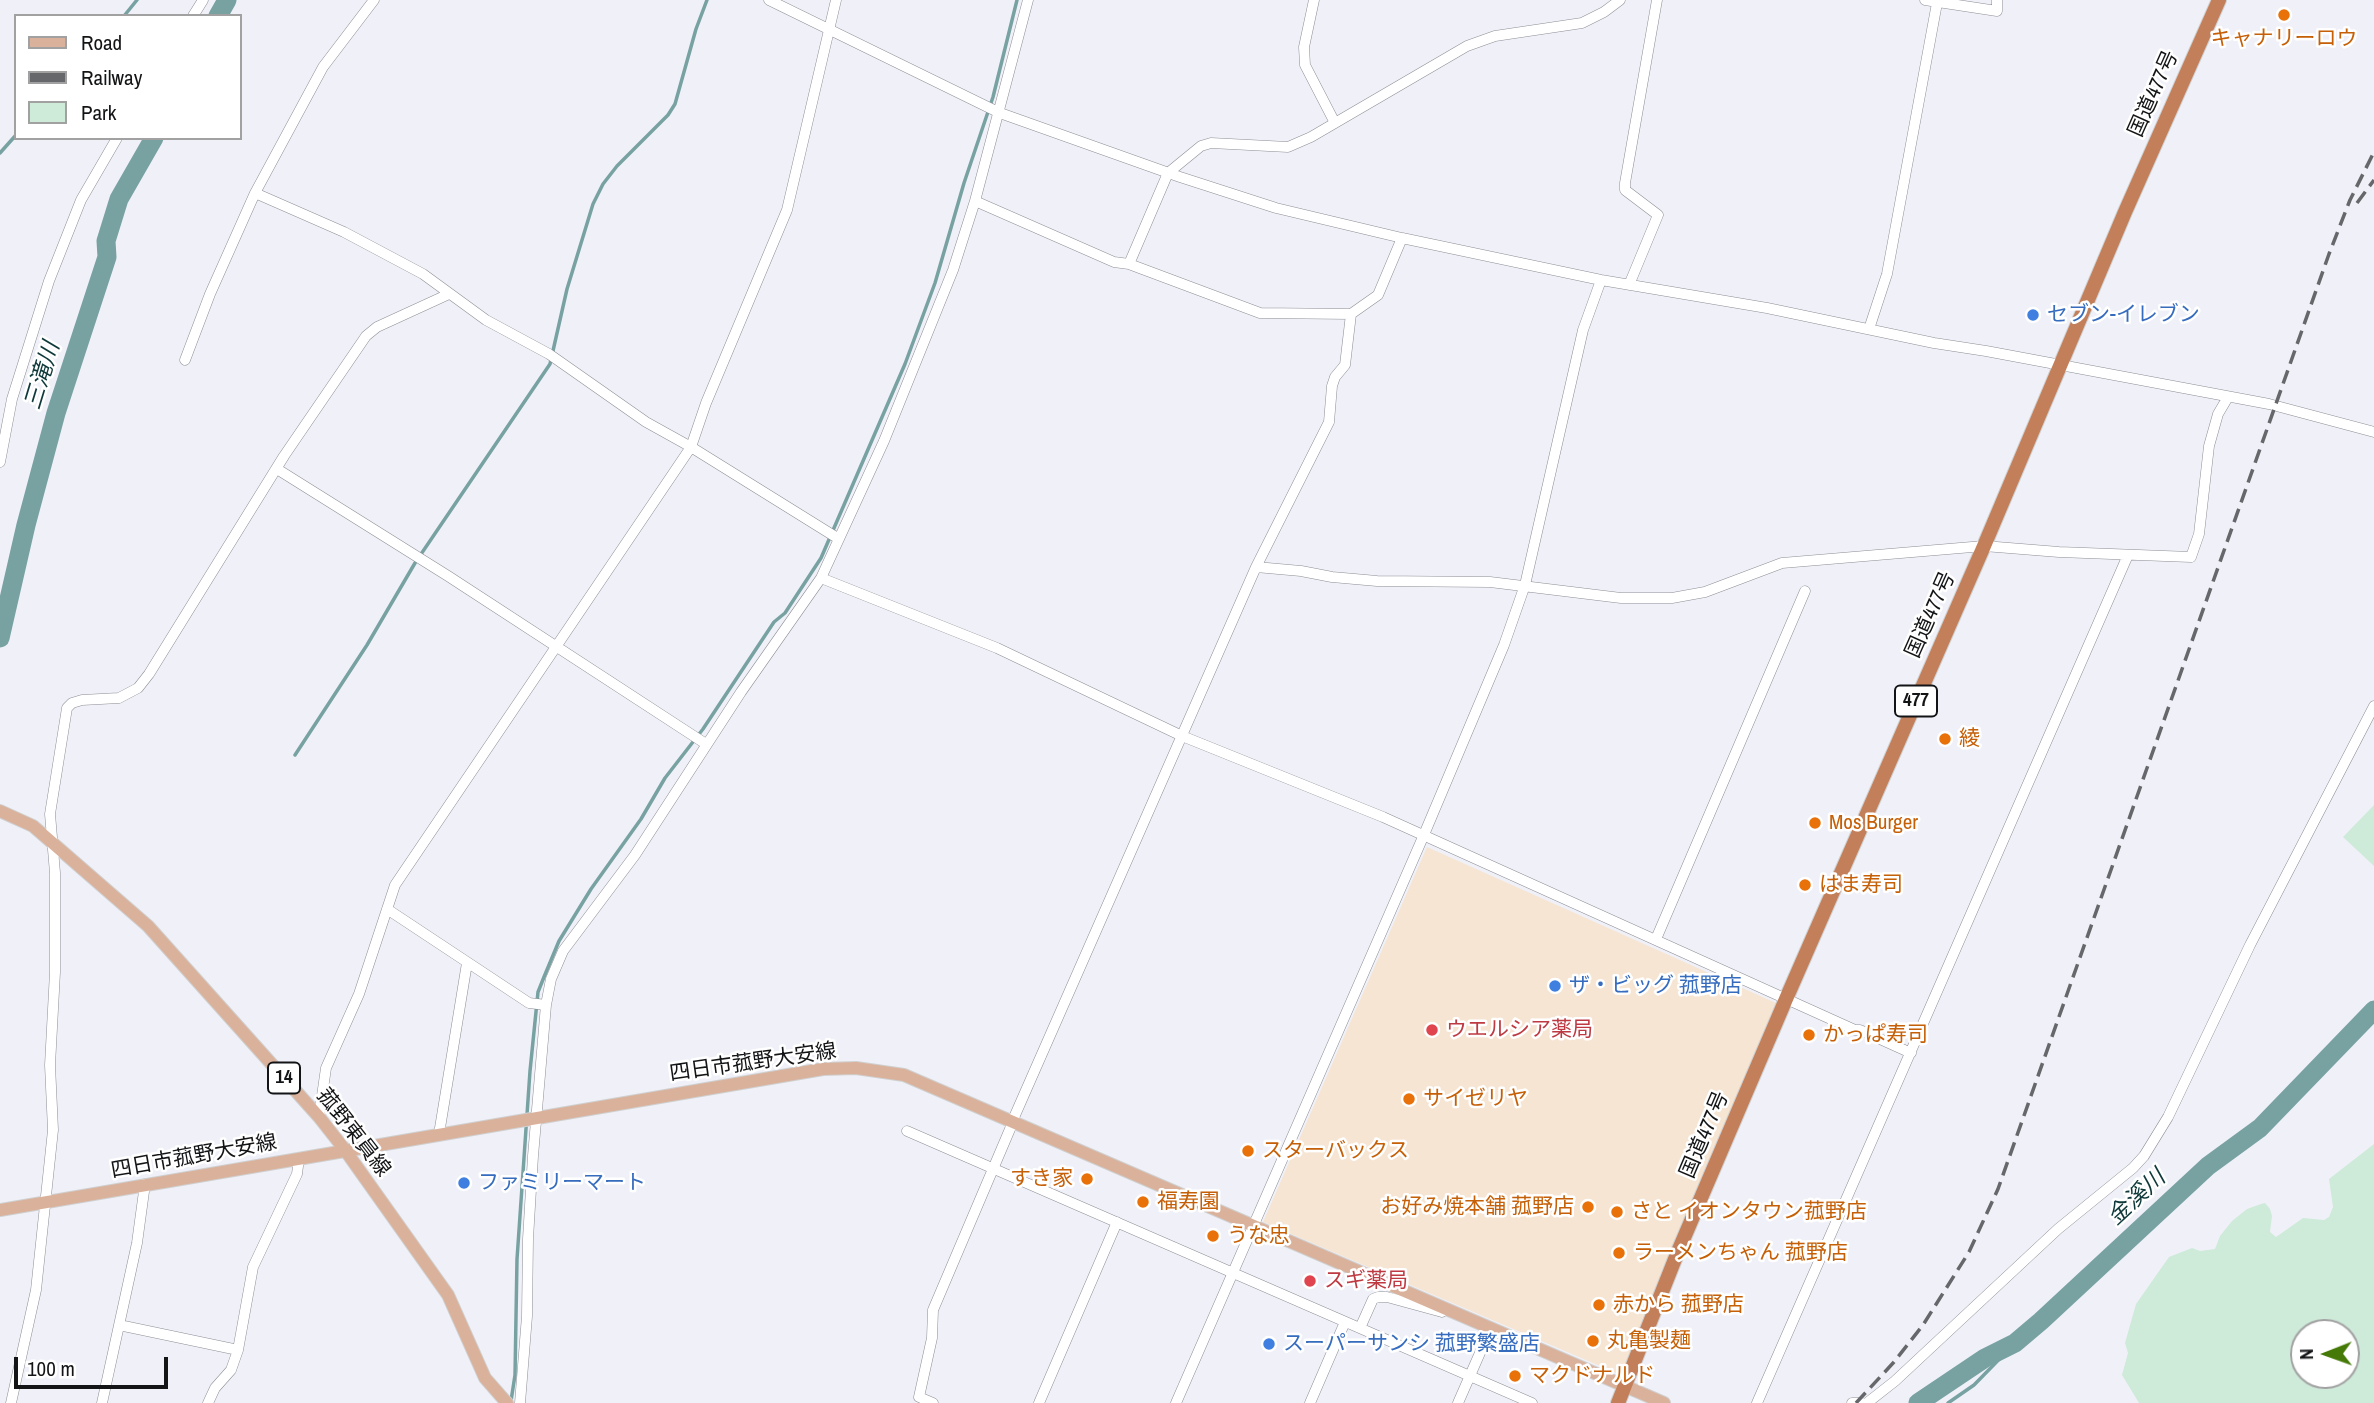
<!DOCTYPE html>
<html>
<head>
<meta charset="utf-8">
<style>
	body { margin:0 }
	#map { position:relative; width:2374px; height:1403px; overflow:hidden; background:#f0f1f8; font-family:"Archivo Narrow",sans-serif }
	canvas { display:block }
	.legend { position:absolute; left:14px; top:14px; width:228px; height:126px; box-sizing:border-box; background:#fff; border:2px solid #a1a1a2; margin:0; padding:9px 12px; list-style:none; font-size:21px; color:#131416 }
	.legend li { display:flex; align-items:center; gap:14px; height:35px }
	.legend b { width:35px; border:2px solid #a1a1a2 }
	.north { position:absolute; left:2290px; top:1319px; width:70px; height:70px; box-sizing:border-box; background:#fff; border:2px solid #a1a1a2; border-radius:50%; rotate:269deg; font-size:19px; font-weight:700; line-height:28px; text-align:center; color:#131416 }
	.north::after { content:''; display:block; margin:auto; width:24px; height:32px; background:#457908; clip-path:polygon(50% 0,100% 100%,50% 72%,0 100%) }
	.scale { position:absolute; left:14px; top:1357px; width:154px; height:32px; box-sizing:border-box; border:4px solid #131416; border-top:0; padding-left:9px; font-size:21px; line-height:24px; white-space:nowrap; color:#131416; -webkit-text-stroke:5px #fff; paint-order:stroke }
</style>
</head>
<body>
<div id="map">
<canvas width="2374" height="1403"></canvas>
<ul class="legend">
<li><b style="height:9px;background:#dab29c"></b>Road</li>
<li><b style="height:9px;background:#66676b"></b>Railway</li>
<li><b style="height:19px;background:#ceead9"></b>Park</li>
</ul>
<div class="north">N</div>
<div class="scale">100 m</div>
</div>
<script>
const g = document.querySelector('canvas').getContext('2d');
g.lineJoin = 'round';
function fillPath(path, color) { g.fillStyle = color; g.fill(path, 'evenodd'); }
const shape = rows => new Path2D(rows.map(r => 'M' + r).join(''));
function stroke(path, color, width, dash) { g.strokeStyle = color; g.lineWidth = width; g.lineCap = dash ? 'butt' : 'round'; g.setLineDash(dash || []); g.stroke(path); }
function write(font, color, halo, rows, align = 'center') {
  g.font = font + ' "Archivo Narrow","Noto Sans JP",sans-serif'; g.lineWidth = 5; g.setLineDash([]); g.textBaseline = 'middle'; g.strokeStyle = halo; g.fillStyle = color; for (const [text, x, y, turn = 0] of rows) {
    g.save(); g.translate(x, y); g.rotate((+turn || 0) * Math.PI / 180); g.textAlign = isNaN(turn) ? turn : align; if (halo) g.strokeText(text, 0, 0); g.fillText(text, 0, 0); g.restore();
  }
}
fillPath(shape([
	[1427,847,1776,1003,1621,1375,1263,1222]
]), '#f6e5d3');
fillPath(shape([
	[2374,805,2374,866,2343,837],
	[2374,1144,2374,1403,2139,1403,2122,1375,2128,1353,2125,1343,2136,1304,2169,1257,2192,1248,2200,1251,2215,1249,2220,1236,2232,1221,2247,1209,2261,1204,2265,1203,2270,1209,2272,1216,2270,1232,2276,1237,2303,1218,2324,1220,2329,1217,2333,1207,2329,1179],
	[2304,1333,2346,1333,2346,1375,2304,1375]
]), '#ceead9');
stroke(shape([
	[124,16,137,0],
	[0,153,16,135],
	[295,755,367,645,415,563,550,364,567,289,593,204,603,184,617,166,668,115,675,104,696,29,707,0],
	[511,1401,515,1375,517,1259,530,1071,538,992,544,977,559,941,591,889,641,819,665,778,703,729,774,622,785,613,821,558,905,364,935,283,964,183,993,97,1017,0],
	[1948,1403,1974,1385,2015,1343]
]), '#78a2a2', 3.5);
stroke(shape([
	[218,16,227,0],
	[0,638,26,525,56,413,107,257,106,241,119,199,154,138],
	[1918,1403,1985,1358,2015,1343,2041,1321,2208,1166,2260,1128,2374,1010]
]), '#78a2a2', 19);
const minor = shape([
	[769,0,1000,113,1180,177,1276,208,1402,238,1601,280,1767,308,1934,343,1986,351,2269,404,2374,432],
	[1314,0,1304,47,1305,65,1335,123],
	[1925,0,1997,11,1997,0],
	[193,16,203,0],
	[255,193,344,232,423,274,486,320,549,354,646,422,691,447,839,539],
	[975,201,1114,262,1129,264,1168,173,1201,146,1211,143,1288,147,1311,137,1467,46,1495,36,1582,23,1604,12,1620,0],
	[1129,264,1260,313,1351,314],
	[1629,285,1658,215,1625,190,1625,183,1657,0],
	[1869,329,1887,274,1937,3],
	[185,360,210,294,255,193,323,67,374,0],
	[0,462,12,399,49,281,81,200,117,138],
	[277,469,448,576,706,744],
	[1256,567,1301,571,1332,577,1377,581,1490,582,1621,598,1672,598,1705,592,1782,563,1984,546,2059,552,2191,557,2199,534,2209,446,2218,414,2228,397],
	[821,578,997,648,1182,736,1383,817,1855,1030,1860,1030,1911,1053],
	[387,909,529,1003,546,1005],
	[1656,939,1805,591],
	[319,1117,326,1068,359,994,395,885,691,447,706,403,787,210,836,0],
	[1012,1122,1256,567,1329,422,1332,386,1335,377,1345,365,1351,314,1378,295,1402,238],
	[907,1131,1532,1403],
	[439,1134,467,963],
	[119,1325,238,1350],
	[1360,1328,1373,1299,1378,1297,1387,1297,1442,1312],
	[11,1403,36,1290,53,1130,50,1065,55,972,55,873,50,814,67,708,72,703,82,700,119,698,138,688,149,674,284,456,366,336,377,327,449,294],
	[102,1403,137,1243,145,1184],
	[208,1403,215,1388,231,1370,238,1350,253,1267,297,1174,299,1158],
	[520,1403,527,1316,528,1239,533,1156,546,1005,551,979,563,951,635,855,741,692,821,578,884,441,953,270,975,201,1028,0],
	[933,1403,919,1397,932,1338,933,1310,1013,1122],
	[1039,1403,1117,1222],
	[1176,1403,1423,837,1504,645,1525,585,1583,330,1601,280],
	[1310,1403,1345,1322],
	[1458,1403,1490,1330],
	[1757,1403,2128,555],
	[1852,1403,1862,1403],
	[1867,1403,1895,1381,2058,1229,2133,1168,2144,1156,2168,1117,2250,945,2374,706]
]);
const major = shape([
	[0,811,33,826,148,926,319,1117,345,1150,448,1295,485,1378,507,1403],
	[0,1210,823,1069,856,1068,904,1075,1664,1403]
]);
const highway = shape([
	[1618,1403,1677,1254,1786,999,1984,546,2125,212,2219,0]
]);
stroke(minor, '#8d8e95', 11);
stroke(major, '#d0d0d0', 14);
stroke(highway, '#d0d0d0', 16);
stroke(minor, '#fff', 10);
stroke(major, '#dab29c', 12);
stroke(highway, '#c27f5a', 14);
stroke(shape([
	[2357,203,2374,180],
	[1856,1403,1894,1362,1923,1325,1969,1252,1998,1189,2329,254,2350,200,2374,152]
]), '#66676b', 3.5, [14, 7]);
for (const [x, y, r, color] of [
	[2284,15,7,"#e8710a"],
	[2033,315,7,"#3f7fe0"],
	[1945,739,7,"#e8710a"],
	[1815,823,7,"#e8710a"],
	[1805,885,7,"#e8710a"],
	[1555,986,7,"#3f7fe0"],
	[1432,1030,7,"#e0444e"],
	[1809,1035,7,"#e8710a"],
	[1409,1099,7,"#e8710a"],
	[1248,1151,7,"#e8710a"],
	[1087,1179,7,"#e8710a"],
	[464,1183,7,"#3f7fe0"],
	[1143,1202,7,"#e8710a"],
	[1588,1207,7,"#e8710a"],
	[1617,1212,7,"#e8710a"],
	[1213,1236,7,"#e8710a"],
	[1619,1253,7,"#e8710a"],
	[1310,1281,7,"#e0444e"],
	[1599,1305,7,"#e8710a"],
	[1593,1341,7,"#e8710a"],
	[1269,1344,7,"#3f7fe0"],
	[1515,1376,7,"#e8710a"]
]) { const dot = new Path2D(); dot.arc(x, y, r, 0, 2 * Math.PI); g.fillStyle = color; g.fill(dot); stroke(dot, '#fff', 2.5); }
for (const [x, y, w] of [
	[1916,701,42],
	[284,1078,32]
]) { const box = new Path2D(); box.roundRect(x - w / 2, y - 15.5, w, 31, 5); g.fillStyle = '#fff'; g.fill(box); stroke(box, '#131416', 2); }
write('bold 19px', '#131416', null, [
	["477",1916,701],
	["14",284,1078]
]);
write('21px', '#c56008', '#fff', [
	["キャナリーロウ",2284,39,"center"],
	["綾",1959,739],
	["Mos Burger",1829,823],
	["はま寿司",1819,885],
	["かっぱ寿司",1823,1035],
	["サイゼリヤ",1423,1099],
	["スターバックス",1262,1151],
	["すき家",1073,1179,"right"],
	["福寿園",1157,1202],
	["お好み焼本舗 菰野店",1574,1207,"right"],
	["さと イオンタウン菰野店",1631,1212],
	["うな忠",1227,1236],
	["ラーメンちゃん 菰野店",1633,1253],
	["赤から 菰野店",1613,1305],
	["丸亀製麺",1607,1341],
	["マクドナルド",1529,1376]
], 'left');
write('21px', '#131416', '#fff', [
	["国道477号",2154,94,-66],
	["国道477号",1931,615,-66],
	["四日市菰野大安線",753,1063,-8],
	["菰野東員線",353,1133,52],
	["国道477号",1705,1135,-67],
	["四日市菰野大安線",194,1157,-10]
]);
write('21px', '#366cbe', '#fff', [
	["セブン-イレブン",2047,315],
	["ザ・ビッグ 菰野店",1569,986],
	["ファミリーマート",478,1183],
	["スーパーサンシ 菰野繁盛店",1283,1344]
], 'left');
write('21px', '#be3a42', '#fff', [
	["ウエルシア薬局",1446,1030],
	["スギ薬局",1324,1281]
], 'left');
write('italic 23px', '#0e3839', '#fff', [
	["三滝川",43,376,-73],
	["金溪川",2137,1198,-43]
]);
</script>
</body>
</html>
